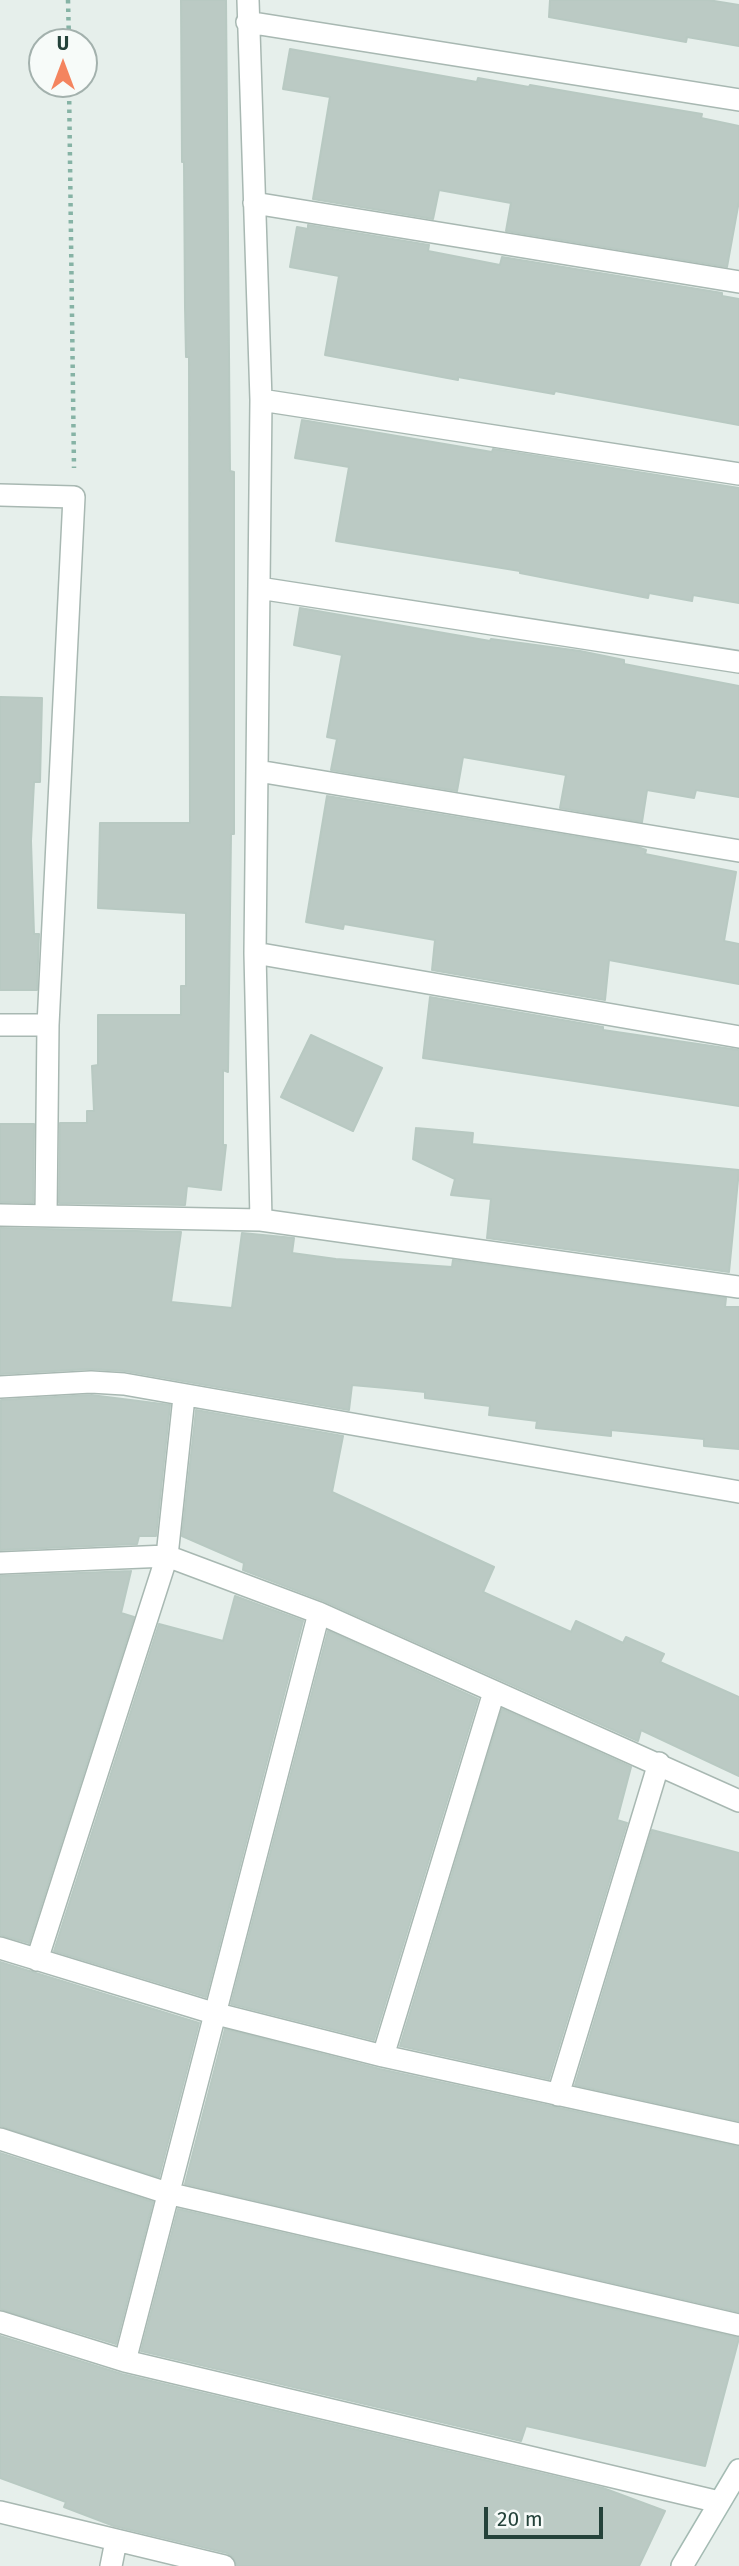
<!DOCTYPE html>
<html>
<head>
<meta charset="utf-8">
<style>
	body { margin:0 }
	#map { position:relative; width:739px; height:2566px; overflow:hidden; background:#e6efeb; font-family:"Fira Sans",sans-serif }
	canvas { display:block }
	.north { position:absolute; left:28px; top:28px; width:70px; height:70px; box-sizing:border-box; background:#f7fbf9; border:2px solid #a3b1ad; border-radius:50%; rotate:0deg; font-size:19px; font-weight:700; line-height:28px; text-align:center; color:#24423a }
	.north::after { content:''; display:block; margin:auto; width:24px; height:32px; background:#f4845f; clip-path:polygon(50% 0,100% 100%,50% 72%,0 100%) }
	.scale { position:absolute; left:484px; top:2507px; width:119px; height:32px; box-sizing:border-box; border:4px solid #24423a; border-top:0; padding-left:9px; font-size:21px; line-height:24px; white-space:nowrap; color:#24423a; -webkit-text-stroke:5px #f7fbf9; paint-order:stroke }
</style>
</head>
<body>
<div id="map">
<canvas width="739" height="2566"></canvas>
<div class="north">U</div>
<div class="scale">20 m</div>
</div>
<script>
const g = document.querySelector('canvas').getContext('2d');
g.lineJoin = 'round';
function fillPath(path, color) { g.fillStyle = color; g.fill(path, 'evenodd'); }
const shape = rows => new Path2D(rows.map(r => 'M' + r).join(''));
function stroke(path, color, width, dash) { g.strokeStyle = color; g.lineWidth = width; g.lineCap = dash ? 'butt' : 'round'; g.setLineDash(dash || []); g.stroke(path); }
const building = shape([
	[181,0,226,0,230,471,234,472,234,834,231,834,228,1072,223,1070,223,1145,226,1145,221,1190,187,1186,185,1205,59,1203,60,1123,87,1123,87,1111,94,1111,92,1066,98,1065,98,1015,181,1015,181,986,186,986,186,913,98,908,100,823,190,823,189,357,186,357,185,307,184,162,182,162,181,0],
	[550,0,708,0,739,5,739,46,687,37,686,42,549,17,550,0],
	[290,49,477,82,478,78,529,87,530,85,623,101,702,114,701,118,739,126,739,201,727,267,506,231,511,203,439,190,433,219,313,199,330,97,283,89,290,49],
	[308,225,429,245,428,251,500,265,502,257,722,293,722,296,739,299,739,425,555,391,554,394,458,377,458,380,325,355,339,276,290,267,297,227,308,229,308,225],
	[302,420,492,452,493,449,739,488,739,603,693,595,692,601,649,593,648,598,520,573,520,571,336,541,349,467,295,458,302,420],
	[300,608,490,641,491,639,580,651,624,660,624,664,739,686,739,797,696,790,694,798,647,790,642,822,560,808,566,775,463,757,457,791,331,770,337,739,327,737,342,655,294,645,300,608],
	[0,697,42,698,40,782,34,782,31,841,34,934,39,934,37,990,0,990,0,697],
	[327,796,638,847,646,850,645,854,736,872,724,941,739,944,739,984,609,960,605,1000,432,970,435,940,344,924,343,929,306,922,327,796],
	[430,997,603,1027,603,1030,739,1050,739,1106,423,1058,430,997],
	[311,1035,382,1068,353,1131,281,1097,311,1035],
	[0,1124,34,1124,33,1203,0,1202,0,1124],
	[416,1128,473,1133,472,1144,739,1170,729,1272,487,1238,491,1199,451,1195,455,1179,413,1159,416,1128],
	[0,1228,181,1232,171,1302,232,1308,242,1233,294,1238,292,1253,336,1259,452,1267,453,1260,726,1298,725,1307,739,1307,739,1449,704,1446,704,1439,611,1430,611,1436,536,1428,537,1421,489,1415,490,1406,425,1398,425,1392,386,1388,352,1385,349,1410,125,1371,90,1369,0,1374,0,1228],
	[91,1395,170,1405,156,1536,139,1536,137,1544,0,1550,1,1400,91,1395],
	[196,1410,343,1436,332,1492,494,1567,483,1592,571,1632,576,1621,623,1643,626,1637,664,1654,660,1662,739,1697,739,1776,641,1730,638,1741,324,1601,243,1570,244,1563,182,1536,196,1410],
	[131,1571,121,1613,134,1617,29,1943,0,1935,0,1576,131,1571],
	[235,1596,303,1621,206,1997,54,1951,159,1624,223,1641,235,1596],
	[328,1631,478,1699,374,2040,231,2004,328,1631],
	[502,1709,631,1767,617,1820,627,1823,549,2079,400,2046,502,1709],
	[652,1830,739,1853,739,2121,575,2085,652,1830],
	[0,1962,199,2023,159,2177,0,2126,0,1962],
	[225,2029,380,2069,739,2147,739,2312,185,2184,225,2029],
	[0,2153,153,2202,116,2344,0,2309,0,2153],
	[178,2209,739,2338,705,2466,526,2426,521,2441,141,2351,178,2209],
	[0,2336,122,2374,603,2488,665,2511,639,2566,237,2566,233,2557,227,2553,114,2526,64,2507,66,2502,0,2478,0,2336]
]);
fillPath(building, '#bbcac4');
stroke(building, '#b8c9c2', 2);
const street = shape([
	[248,0,261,400,255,953,261,1220],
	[247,22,739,100],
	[254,203,739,282],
	[261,400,739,474],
	[0,495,74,497,48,1025,46,1214],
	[259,588,739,662],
	[258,771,739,851],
	[255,953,739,1037],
	[0,1025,48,1025],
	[0,1215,261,1220,739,1287],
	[0,1387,91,1382,124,1384,739,1492],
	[0,1563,167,1556,319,1613,739,1801],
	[0,1948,213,2013,383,2056,739,2134],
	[37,1960,167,1556,184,1397],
	[383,2056,494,1692],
	[558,2095,659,1763],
	[0,2139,167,2193,739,2325],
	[0,2322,125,2361,719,2502],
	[125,2361,319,1613],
	[0,2512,224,2566],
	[111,2566,116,2541]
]);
const secondary = shape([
	[682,2566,739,2470]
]);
stroke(street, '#a8b8b2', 24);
stroke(secondary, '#a4bbb3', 24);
stroke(shape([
	[68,0,69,42],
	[69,84,74,468]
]), '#86b3a5', 4.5, [3.5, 5]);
stroke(street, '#fff', 21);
stroke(secondary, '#fff', 21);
</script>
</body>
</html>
